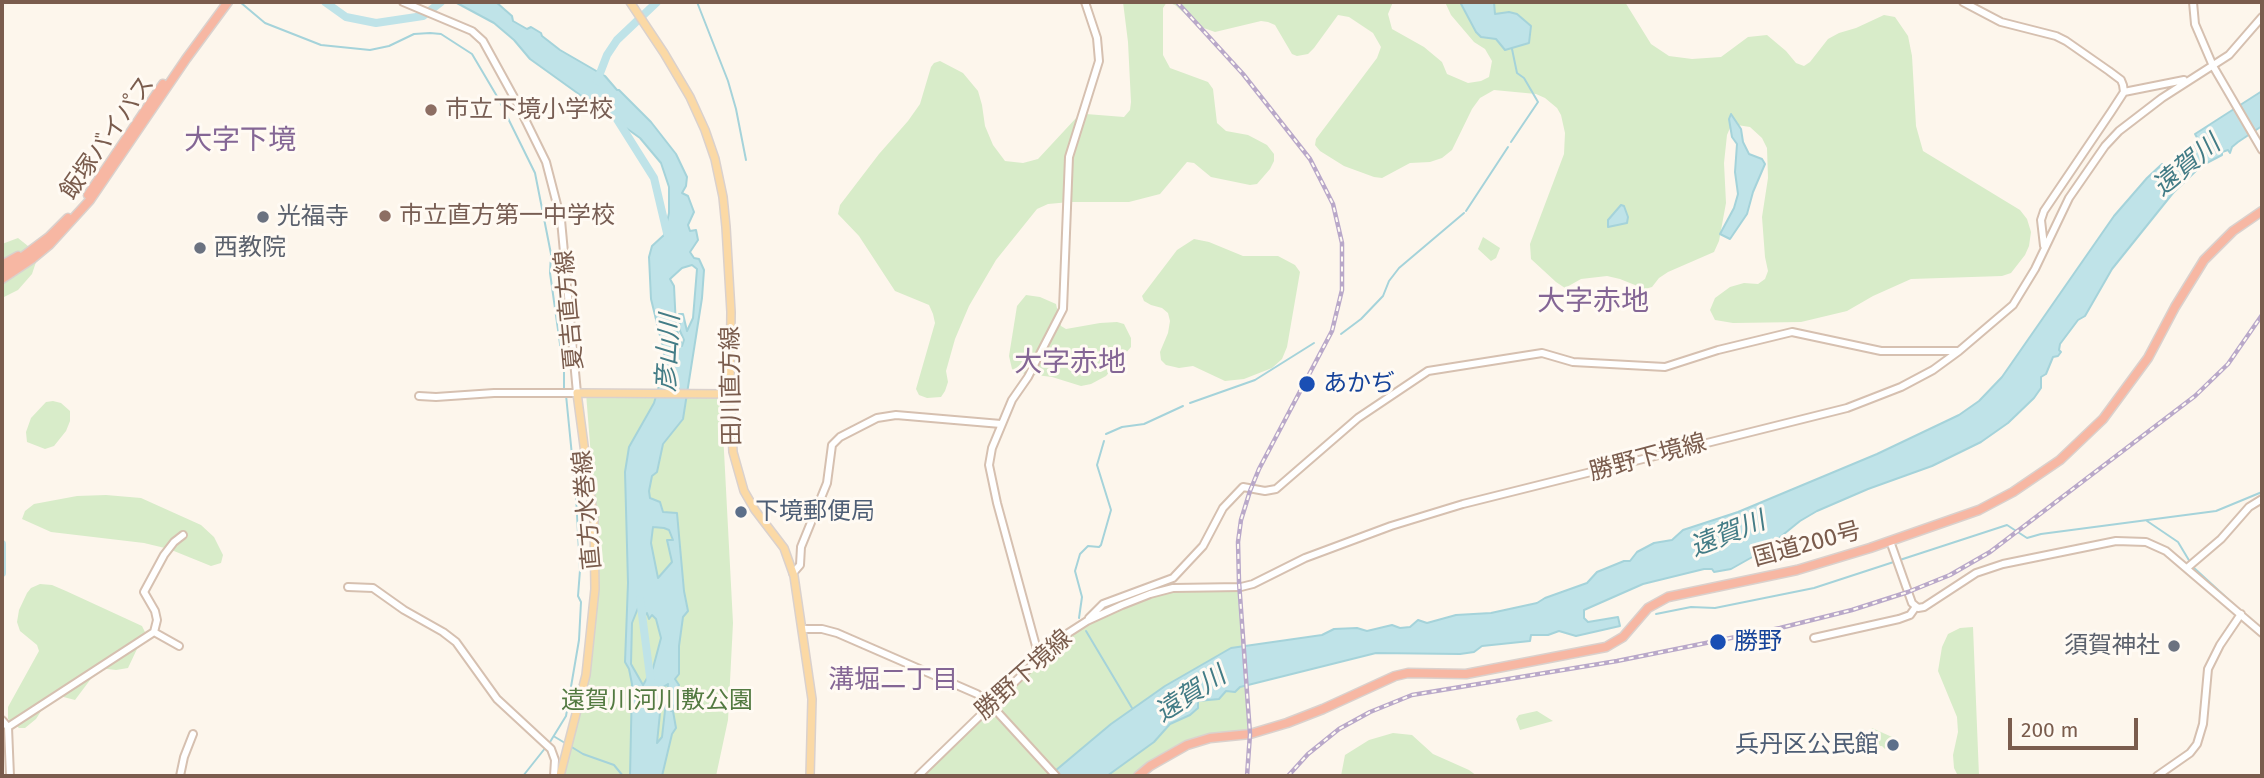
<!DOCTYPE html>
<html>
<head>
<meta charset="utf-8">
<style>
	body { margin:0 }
	#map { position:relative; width:2264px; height:778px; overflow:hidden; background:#fdf6ec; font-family:"Fira Sans",sans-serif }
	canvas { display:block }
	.frame { position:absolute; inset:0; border:4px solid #7a5c4d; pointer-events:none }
	.scale { position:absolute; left:2008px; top:718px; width:130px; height:32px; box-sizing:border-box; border:4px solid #7a5c4d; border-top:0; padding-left:9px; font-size:21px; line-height:24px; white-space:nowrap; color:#7a5c4d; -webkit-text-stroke:5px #fffaf3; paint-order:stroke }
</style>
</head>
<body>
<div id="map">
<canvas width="2264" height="778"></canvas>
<div class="frame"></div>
<div class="scale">200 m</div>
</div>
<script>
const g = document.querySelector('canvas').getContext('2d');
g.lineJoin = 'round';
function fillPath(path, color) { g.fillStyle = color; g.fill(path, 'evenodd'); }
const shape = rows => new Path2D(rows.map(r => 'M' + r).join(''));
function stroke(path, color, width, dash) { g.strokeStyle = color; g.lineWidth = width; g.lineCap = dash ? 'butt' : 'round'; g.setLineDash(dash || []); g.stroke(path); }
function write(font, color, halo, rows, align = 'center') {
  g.font = font + ' "Fira Sans","Noto Sans JP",sans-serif'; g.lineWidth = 6; g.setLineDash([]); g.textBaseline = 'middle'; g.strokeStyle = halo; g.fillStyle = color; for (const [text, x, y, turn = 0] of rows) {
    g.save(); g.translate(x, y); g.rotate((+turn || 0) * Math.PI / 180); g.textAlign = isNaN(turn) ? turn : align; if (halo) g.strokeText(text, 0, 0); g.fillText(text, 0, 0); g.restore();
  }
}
fillPath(shape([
	[1123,2,1167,2,1163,8,1163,55,1170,68,1208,82,1213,89,1217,123,1226,131,1248,135,1267,145,1274,154,1274,161,1270,169,1257,184,1250,185,1211,177,1194,163,1187,162,1160,194,1129,202,1070,202,1048,204,1037,209,996,260,969,306,955,339,946,371,948,382,945,391,941,397,927,398,919,395,916,389,935,323,933,314,929,305,895,291,859,236,838,214,840,205,879,154,908,121,920,104,931,67,934,63,940,61,963,73,978,91,982,105,985,126,993,145,1005,161,1023,163,1038,159,1077,117,1086,114,1124,117,1130,110,1131,102,1128,42],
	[1167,2,1393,2,1388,14,1392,29,1424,47,1442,62,1447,74,1468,83,1481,81,1489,77,1492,61,1485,49,1474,42,1451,15,1445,2,1625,2,1651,44,1669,56,1692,59,1721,57,1748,37,1767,35,1786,51,1796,63,1804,66,1810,62,1828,39,1839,33,1856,28,1884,15,1895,17,1908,36,1912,56,1916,126,1923,151,2020,210,2027,219,2031,232,2029,246,2025,255,2011,273,2002,276,1911,279,1873,296,1847,311,1801,322,1733,323,1715,320,1710,310,1715,298,1730,287,1744,283,1758,284,1765,279,1768,271,1765,257,1762,217,1768,178,1767,148,1762,138,1750,127,1737,125,1730,128,1727,135,1724,163,1726,203,1719,241,1714,252,1668,272,1659,278,1652,287,1645,289,1620,279,1607,276,1581,279,1565,288,1556,282,1531,259,1530,244,1564,154,1565,133,1561,115,1557,108,1545,98,1536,94,1494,90,1480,98,1472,109,1452,150,1442,158,1430,162,1410,163,1382,178,1374,177,1344,166,1320,151,1315,145,1316,139,1377,58,1381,47,1373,33,1349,17,1338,15,1314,48,1308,54,1297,56,1292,54,1275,25,1268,22,1261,21,1215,32,1198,26,1175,5],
	[1483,237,1500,248,1496,258,1491,261,1478,249],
	[18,238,33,250,37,257,36,262,32,274,18,290,2,298,2,244],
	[1194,239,1209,242,1243,256,1278,256,1295,265,1300,272,1287,347,1282,359,1272,368,1244,379,1225,381,1193,366,1179,368,1166,365,1161,360,1160,352,1168,333,1170,321,1168,313,1162,308,1151,305,1144,301,1142,296,1177,250],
	[1026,295,1040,297,1056,304,1061,326,1066,329,1100,323,1117,322,1124,324,1131,338,1131,347,1106,376,1091,384,1081,386,1052,377,1020,373,1012,369,1009,356,1017,306],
	[586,393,721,394,733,623,728,720,716,776,563,776,588,680,598,590,595,508],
	[53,401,61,403,70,411,70,421,66,431,54,446,45,449,27,442,26,432,31,418,46,402],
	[106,495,141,498,201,525,214,537,223,555,221,563,211,566,169,549,144,543,51,532,22,519,25,511,34,504,77,496],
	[40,584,52,585,66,591,142,626,145,632,128,668,116,670,99,668,75,700,52,694,36,719,25,728,19,728,8,719,8,707,39,651,37,645,20,631,17,622,19,610,27,593,31,588],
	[1238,590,1251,730,1211,735,1186,743,1167,751,1134,776,921,776,1060,641,1081,627,1123,606,1159,593,1177,591],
	[1973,627,1979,776,1958,776,1954,768,1953,755,1958,732,1957,717,1938,671,1942,647,1948,634,1960,628],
	[1537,711,1553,721,1520,730,1516,719,1519,715],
	[1872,728,1892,737,1885,749,1882,746,1865,746],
	[1393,733,1412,735,1433,754,1469,770,1477,776,1341,776,1345,755,1369,740]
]), '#d8ecc9');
const water = shape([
	[455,2,496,2,512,16,513,21,527,29,531,27,541,33,542,36,560,50,605,76,617,90,619,90,651,122,676,154,687,177,686,186,682,193,688,196,694,212,688,225,690,231,696,230,698,240,690,252,694,258,699,259,704,270,702,298,683,419,663,444,657,472,652,476,649,491,650,498,660,502,663,512,677,513,684,591,688,611,683,617,679,646,679,674,675,679,679,685,675,694,675,704,671,711,673,711,676,728,672,734,662,776,630,776,632,684,629,669,625,662,628,583,625,472,629,447,654,403,663,372,664,352,651,299,649,257,652,246,664,235,669,213,669,187,661,163,640,138,530,59,514,40,494,23,455,2],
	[692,265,697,269,693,318,687,331,683,314,679,314,680,331,684,340,682,346,676,327,674,286,670,279,682,268,692,265],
	[653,527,664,528,669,530,673,540,667,540,672,562,658,578,651,543,653,527],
	[638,608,644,617,647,613,649,619,652,615,656,619,661,638,653,668,643,685,631,664,632,623,638,608],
	[668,684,662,737,657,743,660,713,658,697,663,687,668,684],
	[1460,2,1494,2,1495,14,1509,12,1517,14,1531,26,1529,43,1505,50,1496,39,1481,37,1476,32,1460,2],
	[2262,91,2262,126,2238,142,2232,147,2230,153,2228,150,2222,152,2222,155,2201,166,2173,193,2112,269,2085,316,2078,320,2060,344,2059,350,2061,352,2058,356,2053,357,2046,374,2041,377,2041,388,2034,398,2008,423,1981,442,1932,466,1868,489,1817,511,1800,521,1763,551,1731,569,1714,572,1712,569,1704,569,1643,584,1584,610,1584,618,1588,622,1618,617,1620,626,1576,636,1559,631,1548,635,1531,635,1530,641,1482,646,1474,652,1460,654,1376,653,1240,687,1235,692,1226,691,1219,699,1198,701,1198,708,1190,715,1170,724,1154,742,1107,776,1049,776,1111,724,1165,686,1231,648,1322,635,1334,629,1357,628,1367,631,1392,625,1400,628,1410,627,1418,620,1427,623,1456,615,1491,613,1537,603,1545,598,1587,583,1597,572,1624,561,1630,561,1637,552,1654,543,1672,540,1683,530,1738,512,1877,454,1959,415,1979,401,2002,377,2114,216,2147,178,2162,164,2169,167,2199,141,2195,134,2262,91],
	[1731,114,1741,129,1743,142,1749,154,1762,159,1765,164,1753,192,1747,214,1730,239,1720,234,1734,208,1738,194,1735,172,1737,144,1732,137,1729,119,1731,114],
	[1621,205,1624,206,1628,217,1627,223,1608,227,1608,220,1621,205]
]);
fillPath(water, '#bfe3e8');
stroke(water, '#a5d3da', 2);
stroke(shape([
	[240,2,265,23,321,45,370,50,389,46,414,34,430,33,441,34,472,54,498,98,535,173,551,254,550,273,564,372,564,390],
	[697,2,728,81,736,109,746,160],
	[1511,142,1538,102,1524,78,1517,73,1512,49],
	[1466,211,1508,147],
	[1341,334,1361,319,1383,296,1389,281,1399,268,1464,213],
	[1190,403,1255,380,1314,343],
	[1106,434,1122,427,1144,424,1183,406],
	[2147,521,2178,542,2190,562],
	[2193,567,2240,610],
	[1656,614,1691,607,1715,608,1814,588,2007,525,2027,538,2041,534,2216,511,2262,492],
	[1079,618,1082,597,1075,571,1080,554,1088,546,1099,547,1101,545,1111,510,1097,465,1104,441],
	[1086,631,1132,708],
	[555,737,565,743],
	[550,742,566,716,579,640,581,602,578,596,580,570,576,496,566,395],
	[570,746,583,754,614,765,623,776],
	[523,776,546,747]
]), '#a5d3da', 2);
stroke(shape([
	[325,2,346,17,376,23,423,16,441,2],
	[597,81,607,55,617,40,657,2],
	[615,116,654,178,667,233],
	[2,544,2,573],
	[640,599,651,684]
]), '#bfe3e8', 8);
const secondary = shape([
	[403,2,472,31,483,41,516,101,546,162,561,220,577,393,494,393,436,397,419,396],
	[1963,2,2001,22,2056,36,2066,41,2109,71,2121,80,2123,85,2124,92,2111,112,2044,211,2041,220,2044,246],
	[2193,2,2195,24,2213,66,2262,150],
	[2124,92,2184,80],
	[1890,541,1912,603,1918,608,1924,607,1976,573,2003,564,2116,541,2146,542,2166,551,2262,633],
	[2187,568,2221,539,2249,507,2262,499],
	[793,573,800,565,801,547,827,483,832,445,840,437,877,418,896,415,1001,424],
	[348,587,373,588,404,610,443,632,456,642,497,699,551,749,555,760,554,776],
	[1089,618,1103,604,1173,578,1203,546,1223,508,1243,487,1265,491,1276,489,1358,418,1428,371,1542,353,1573,362,1665,367,1718,350,1792,332,1881,351,1957,351],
	[803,629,822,629,837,633,977,694,991,705,1056,776],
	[154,632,157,620,155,611,144,592,164,555,174,542,183,535],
	[1814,638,1899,619,1910,615,1915,608],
	[1039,657,997,503,989,465,992,448,1012,400,1028,377,1063,309,1069,157,1099,61,1097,38,1085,2],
	[2,720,8,727,10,776],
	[8,727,154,632,179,646],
	[180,776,184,757,193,734],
	[918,776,1059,639,1087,621,1122,605,1150,594,1173,588,1241,587,1253,584,1305,558,1391,526,1463,504,1847,408,1901,387,1933,370,1959,351,2013,305,2035,269,2069,198,2105,146,2119,131,2162,98,2229,55,2262,17],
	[2157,776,2190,753,2197,744,2203,724,2208,669,2220,645,2241,614]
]);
const primary = shape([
	[630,2,664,53,690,97,705,130,715,159,723,197,726,227,731,312,730,394,733,452,744,491,755,510,784,548,794,576,812,699,810,776],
	[560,776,586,675,595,589,594,521,577,393,730,394]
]);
const highway = shape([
	[88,195,163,84],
	[2,265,18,256],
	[2,272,49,237,68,218],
	[2,279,32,259,49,245,90,200,186,59,228,2],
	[1138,776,1150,766,1187,745,1210,738,1250,734,1287,723,1323,709,1395,676,1408,673,1466,674,1606,647,1623,637,1648,608,1668,597,1797,570,1870,548,1979,510,2013,492,2060,460,2103,419,2148,358,2175,307,2204,260,2233,231,2262,211]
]);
stroke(secondary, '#d6c0b0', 10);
stroke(primary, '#dad1cd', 10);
stroke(highway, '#dad1cd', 11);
stroke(secondary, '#fff', 6);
stroke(primary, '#fbd9a5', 7);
stroke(highway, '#f7b7a3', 8);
const rail = shape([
	[1177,2,1243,74,1310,159,1333,204,1342,243,1342,290,1332,331,1259,469,1250,491,1241,520,1238,542,1239,582,1250,734,1247,776],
	[1288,776,1308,754,1339,729,1370,712,1412,695,1617,661,1780,628,1852,610,1908,592,1950,575,1990,552,2195,396,2228,364,2262,315]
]);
stroke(rail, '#b9a8c9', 4.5);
stroke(rail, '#fffaf3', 2, [5]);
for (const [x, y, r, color] of [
	[431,110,7,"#8d6e63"],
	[385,216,7,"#8d6e63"],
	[263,217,7,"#6b7280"],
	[200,248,7,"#6b7280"],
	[1307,384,9,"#1a4fb4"],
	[741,512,7,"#5c6f8a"],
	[1718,642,9,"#1a4fb4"],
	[2174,646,7,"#6b7280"],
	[1893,745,7,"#5c6f8a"]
]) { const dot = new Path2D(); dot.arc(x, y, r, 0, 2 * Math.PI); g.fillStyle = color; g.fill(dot); stroke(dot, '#fffaf3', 2.5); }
write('24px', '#785e54', '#fffaf3', [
	["市立下境小学校",445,110],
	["市立直方第一中学校",399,216]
], 'left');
write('24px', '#7a5c4d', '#fffaf3', [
	["飯塚バイパス",108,138,-55],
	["夏吉直方線",570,310,-95],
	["田川直方線",732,386,-91],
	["勝野下境線",1648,458,-15],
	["直方水巻線",588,510,-95],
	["国道200号",1807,545,-15],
	["勝野下境線",1024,675,-42]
]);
write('24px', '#5b616d', '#fffaf3', [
	["光福寺",277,217],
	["西教院",214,248],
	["須賀神社",2160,646,"right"]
], 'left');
write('24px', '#164399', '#fffaf3', [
	["あかぢ",1323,384],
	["勝野",1734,642]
], 'left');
write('24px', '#4e5e75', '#fffaf3', [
	["下境郵便局",755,512],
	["兵丹区公民館",1879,745,"right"]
], 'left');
write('24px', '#537a41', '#fffaf3', [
	["遠賀川河川敷公園",657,701]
]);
write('italic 26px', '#437c86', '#fffaf3', [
	["遠賀川",2187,166,-40],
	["彦山川",669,353,-87],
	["遠賀川",1728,535,-22],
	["遠賀川",1191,695,-33]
]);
write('26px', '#846695', '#fffaf3', [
	["溝堀二丁目",893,681]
]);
write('28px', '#846695', '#fffaf3', [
	["大字下境",240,141],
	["大字赤地",1593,302],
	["大字赤地",1070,363]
]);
</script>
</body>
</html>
